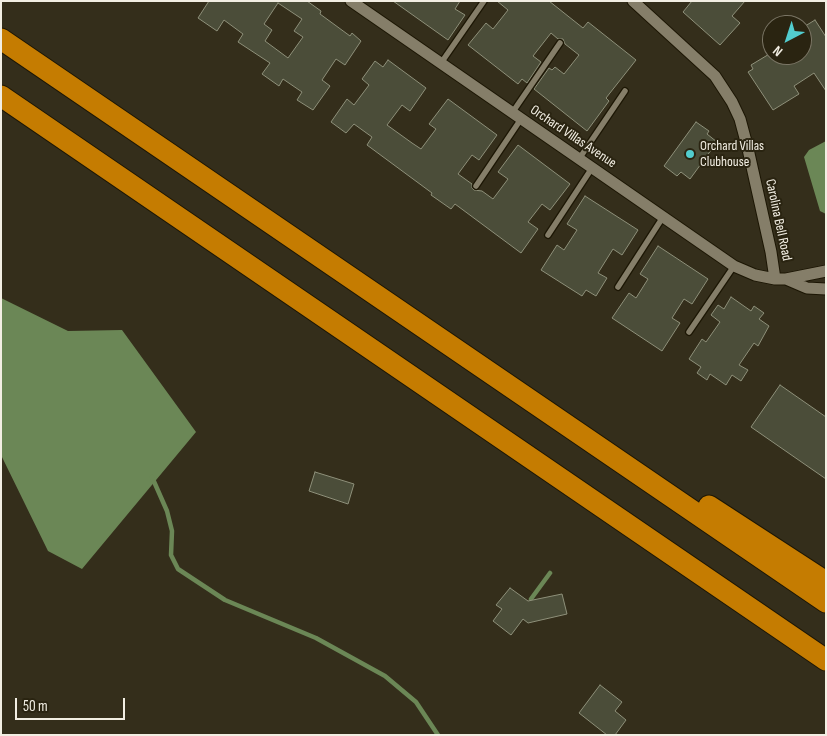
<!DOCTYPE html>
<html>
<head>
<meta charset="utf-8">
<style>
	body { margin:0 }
	#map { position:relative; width:827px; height:736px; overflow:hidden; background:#342e1b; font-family:"Sofia Sans Condensed",sans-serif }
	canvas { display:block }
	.frame { position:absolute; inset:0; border:2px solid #f2eee3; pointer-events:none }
	.north { position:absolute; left:762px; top:15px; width:50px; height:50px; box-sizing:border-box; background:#2a2411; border:1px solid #7a7565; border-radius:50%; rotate:220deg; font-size:14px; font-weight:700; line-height:20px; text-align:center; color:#f2eee3 }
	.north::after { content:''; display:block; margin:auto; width:18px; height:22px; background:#52cdcf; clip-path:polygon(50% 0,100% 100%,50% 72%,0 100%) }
	.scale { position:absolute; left:15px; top:698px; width:110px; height:22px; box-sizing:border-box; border:2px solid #f2eee3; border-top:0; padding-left:6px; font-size:15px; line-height:18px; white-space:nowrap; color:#f2eee3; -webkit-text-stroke:4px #2a2411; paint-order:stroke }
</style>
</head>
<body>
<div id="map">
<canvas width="827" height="736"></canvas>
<div class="frame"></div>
<div class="north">N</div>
<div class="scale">50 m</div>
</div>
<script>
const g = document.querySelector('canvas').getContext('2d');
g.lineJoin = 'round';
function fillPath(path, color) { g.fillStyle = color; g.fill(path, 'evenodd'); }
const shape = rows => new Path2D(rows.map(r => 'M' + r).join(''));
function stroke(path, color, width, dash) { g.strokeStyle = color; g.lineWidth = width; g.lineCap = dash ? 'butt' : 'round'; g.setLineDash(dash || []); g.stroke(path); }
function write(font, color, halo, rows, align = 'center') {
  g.font = font + ' "Sofia Sans Condensed",sans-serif'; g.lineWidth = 4; g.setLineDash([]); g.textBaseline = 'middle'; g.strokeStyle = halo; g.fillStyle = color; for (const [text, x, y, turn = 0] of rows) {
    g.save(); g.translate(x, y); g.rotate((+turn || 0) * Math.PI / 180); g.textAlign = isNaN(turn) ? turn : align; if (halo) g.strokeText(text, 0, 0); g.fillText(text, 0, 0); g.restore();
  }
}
fillPath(shape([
	[826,141,826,214,820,211,804,157,809,150],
	[1,298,68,331,122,330,196,432,82,569,48,551,1,455]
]), '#6b8756');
stroke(shape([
	[152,477,167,511,172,531,171,555,178,569,225,600,316,638,385,676,416,702,438,735],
	[531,599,550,573]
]), '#6b8756', 4.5);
const building = shape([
	[209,1,307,1,321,11,320,14,350,36,352,33,361,41,345,65,336,59,322,80,330,86,313,110,297,100,302,92,283,79,279,86,262,74,270,63,238,42,243,34,224,20,217,31,198,18,209,1],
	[278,3,302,19,294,31,303,37,288,58,265,41,272,30,264,24,278,3],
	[393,1,460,1,455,9,465,15,448,40,393,1],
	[497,1,549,1,583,28,588,22,636,60,606,98,609,101,587,131,534,89,549,68,552,70,555,67,564,74,579,55,565,44,563,39,558,39,551,33,533,56,541,62,527,83,522,79,518,84,468,45,486,23,493,29,508,10,497,1],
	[692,1,745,1,732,16,740,23,720,45,683,12,692,1],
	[815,20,826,37,826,91,814,73,794,86,799,94,773,110,748,72,753,69,751,65,771,53,772,55,802,55,802,28,815,20],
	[388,60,426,88,410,111,402,105,387,125,412,143,421,149,436,129,429,124,448,99,497,135,479,160,472,155,458,174,472,184,472,188,474,190,482,191,493,199,508,179,498,172,518,145,570,184,550,210,542,204,528,222,538,229,521,253,455,204,451,209,431,195,432,193,367,145,372,137,354,124,346,133,331,122,347,99,354,105,369,85,362,79,375,61,383,67,388,60],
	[696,122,709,131,707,134,717,142,690,179,681,172,677,176,664,166,696,122],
	[585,196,638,230,622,255,613,249,598,273,607,278,596,296,586,290,582,296,541,270,557,245,564,250,577,230,567,224,585,196],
	[658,246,708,279,692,304,684,299,672,318,680,323,662,351,612,318,629,293,636,298,648,279,640,274,658,246],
	[731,297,751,311,754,306,764,313,759,319,769,326,758,346,754,343,739,365,748,370,741,381,732,375,726,385,710,374,707,380,697,373,701,367,689,359,702,339,706,342,720,322,711,315,718,305,724,309,731,297],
	[780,385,826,417,826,479,751,427,780,385],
	[315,472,354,484,348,504,309,491,315,472],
	[510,588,528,601,562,594,567,614,528,623,523,619,511,635,493,621,502,609,496,605,510,588],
	[600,685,622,702,615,711,626,720,615,735,607,735,579,713,600,685]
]);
fillPath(building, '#4b4d39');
stroke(building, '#8e907a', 1);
const lane = shape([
	[441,63,484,1],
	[512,113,560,43],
	[579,159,625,91],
	[476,186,521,119],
	[548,235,592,168],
	[618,287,663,217],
	[689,332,734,266]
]);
const street = shape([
	[351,1,734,266,755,275,775,279,786,279,826,271],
	[633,1,715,76,732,102,740,119,748,149,771,252,775,279],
	[786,279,807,288,826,289]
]);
const highway = shape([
	[1,39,826,602],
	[1,96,826,660],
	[709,506,826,582]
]);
stroke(lane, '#1c1604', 8);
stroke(street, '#1c1604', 13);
stroke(highway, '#1c1604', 23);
stroke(lane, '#857e69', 5.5);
stroke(street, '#857e69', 11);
stroke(highway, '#c57c01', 21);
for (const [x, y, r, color] of [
	[690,154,5,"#52cdcf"]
]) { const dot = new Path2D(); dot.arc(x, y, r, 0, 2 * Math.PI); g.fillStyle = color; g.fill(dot); stroke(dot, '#2a2411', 2); }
write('14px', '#f2eee3', '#2a2411', [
	["Orchard Villas Avenue",573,137,34],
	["Carolina Bell Road",778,220,78]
]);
write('14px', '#f2eee3', '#2a2411', [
	["Orchard Villas",700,146],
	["Clubhouse",700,162]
], 'left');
</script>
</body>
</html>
